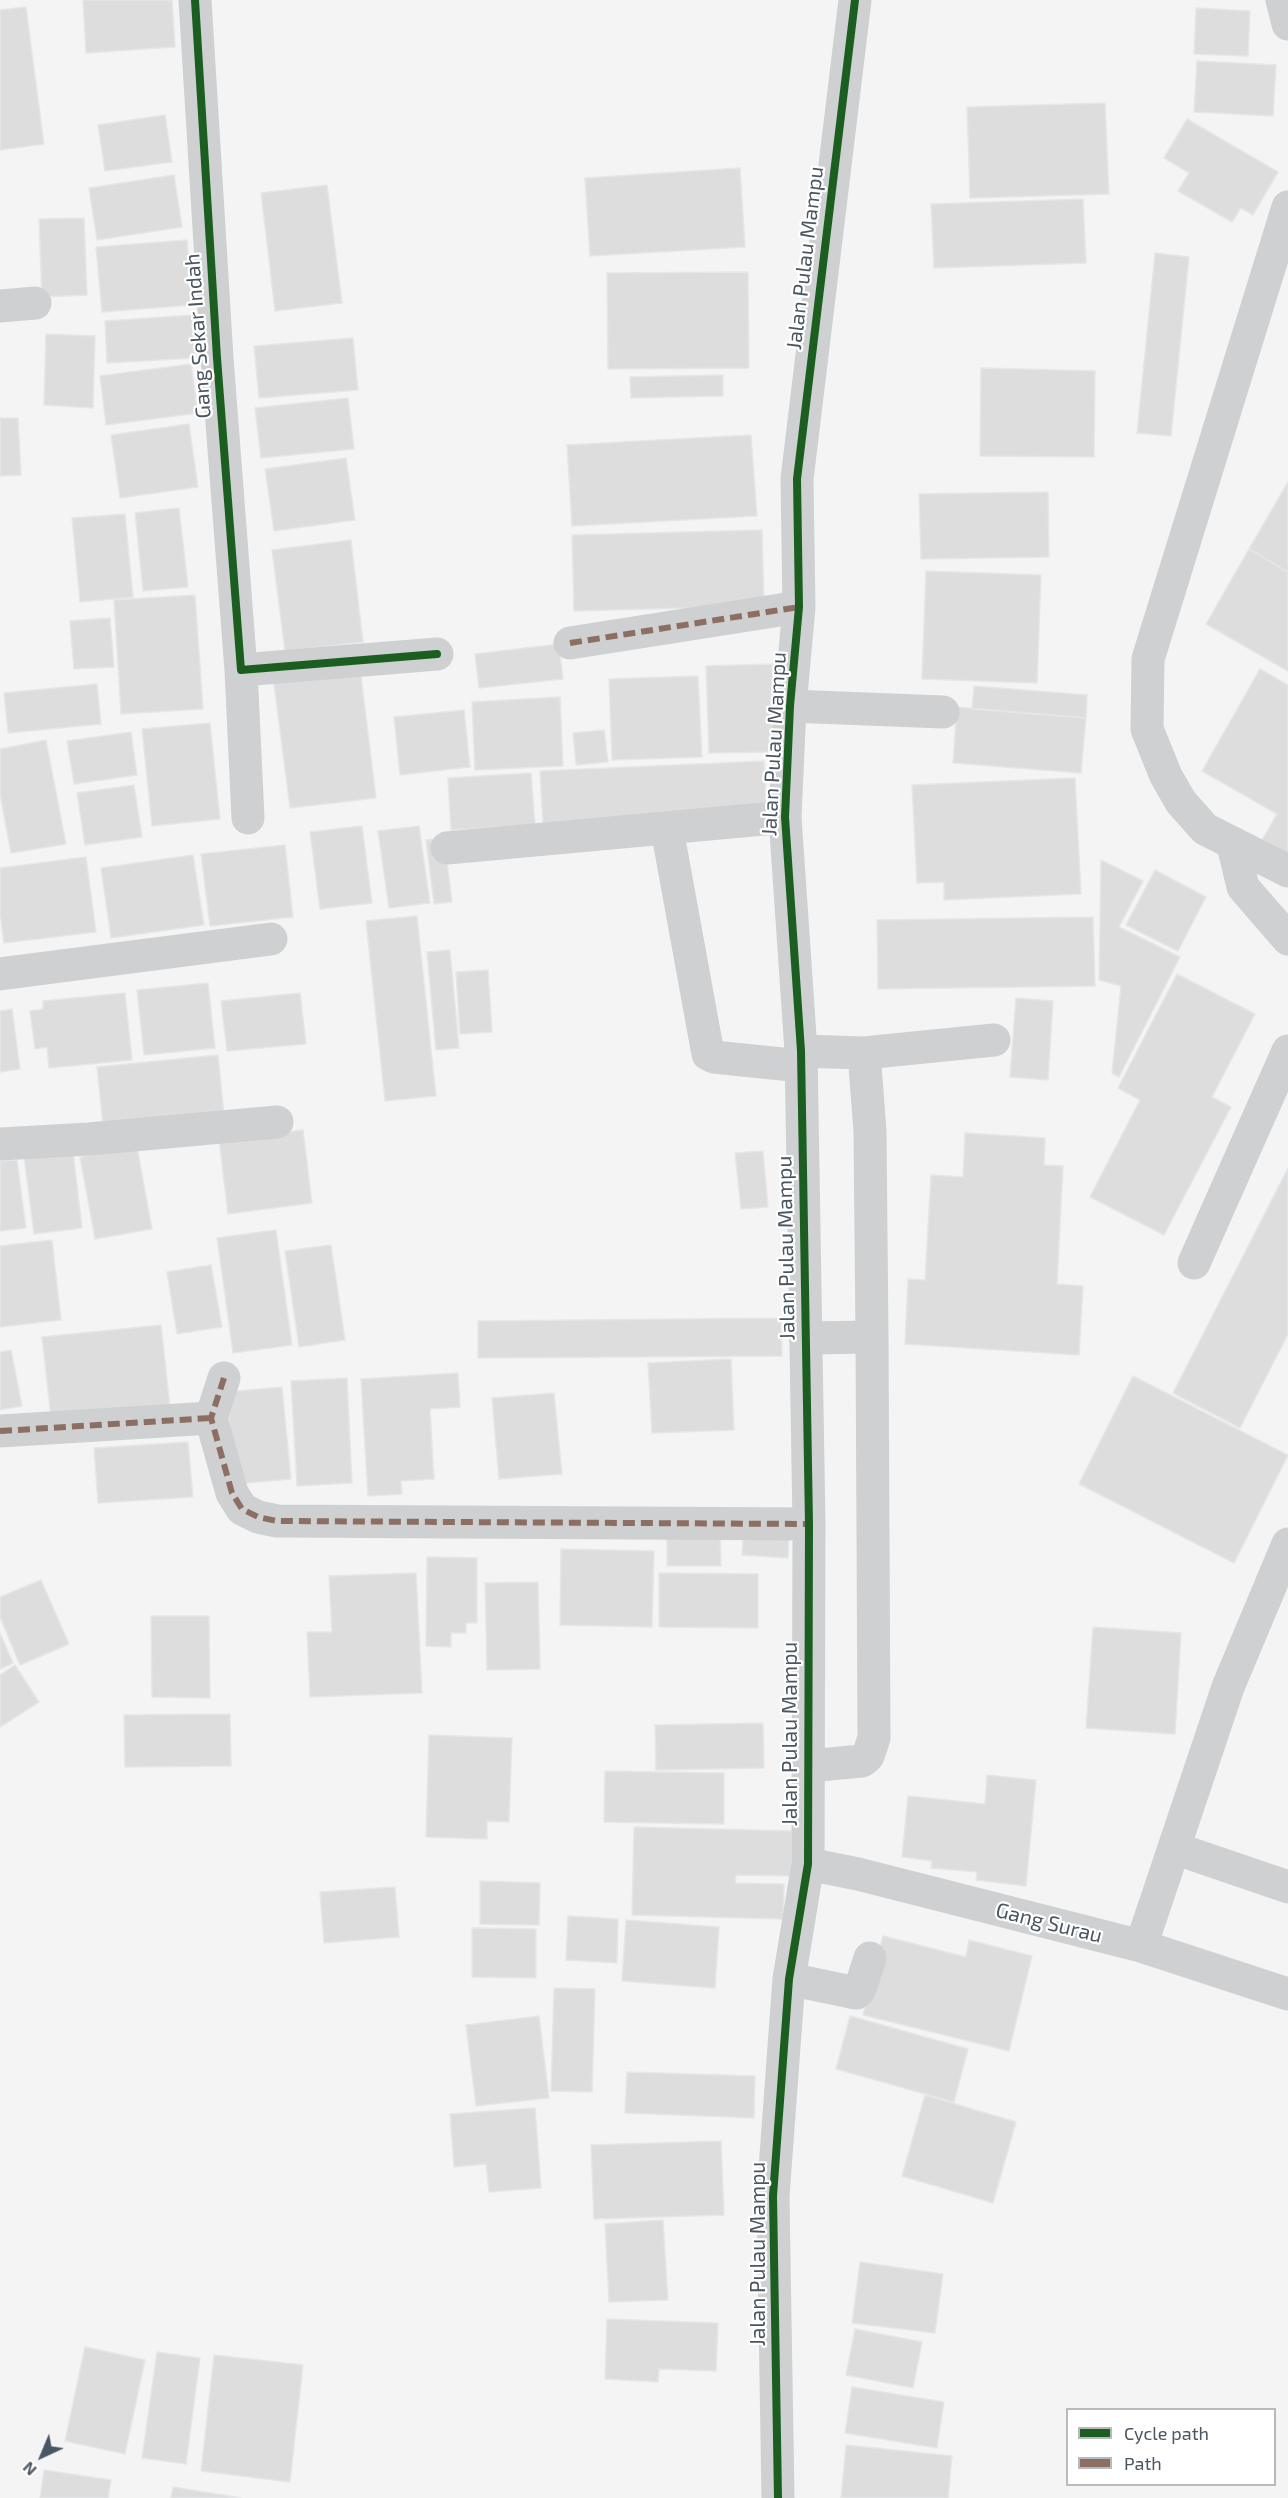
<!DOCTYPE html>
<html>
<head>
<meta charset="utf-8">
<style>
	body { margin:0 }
	#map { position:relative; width:1288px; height:2498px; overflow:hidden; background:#f4f4f4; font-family:"Exo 2",sans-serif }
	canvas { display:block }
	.legend { position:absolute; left:1066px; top:2408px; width:210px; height:78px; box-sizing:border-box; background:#fff; border:2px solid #b7bbc0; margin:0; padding:8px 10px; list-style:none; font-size:18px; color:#4a5661 }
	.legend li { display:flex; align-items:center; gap:12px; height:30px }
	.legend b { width:30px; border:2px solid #b7bbc0 }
	.north { position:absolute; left:12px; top:2426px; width:60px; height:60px; -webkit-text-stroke:4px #fff; paint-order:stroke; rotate:224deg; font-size:16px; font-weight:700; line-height:24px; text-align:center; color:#4a5661 }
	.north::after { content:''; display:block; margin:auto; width:21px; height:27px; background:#4a5661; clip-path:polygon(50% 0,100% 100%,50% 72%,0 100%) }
</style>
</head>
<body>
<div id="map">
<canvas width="1288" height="2498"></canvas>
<ul class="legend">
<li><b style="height:8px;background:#1b5e20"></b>Cycle path</li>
<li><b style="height:8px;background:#8d6e63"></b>Path</li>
</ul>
<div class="north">N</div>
</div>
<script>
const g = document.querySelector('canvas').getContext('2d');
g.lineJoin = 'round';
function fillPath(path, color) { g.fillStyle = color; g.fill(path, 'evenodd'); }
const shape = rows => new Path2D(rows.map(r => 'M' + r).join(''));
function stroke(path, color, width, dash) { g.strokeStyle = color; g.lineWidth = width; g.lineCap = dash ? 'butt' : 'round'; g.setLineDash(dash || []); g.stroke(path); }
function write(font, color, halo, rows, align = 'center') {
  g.font = font + ' "Exo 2",sans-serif'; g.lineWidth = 4.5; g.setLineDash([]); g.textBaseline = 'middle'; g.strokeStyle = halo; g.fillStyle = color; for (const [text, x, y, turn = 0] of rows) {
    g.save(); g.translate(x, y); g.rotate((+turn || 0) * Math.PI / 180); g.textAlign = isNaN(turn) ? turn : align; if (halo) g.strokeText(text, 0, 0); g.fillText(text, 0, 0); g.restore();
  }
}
const building = shape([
	[83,0,172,0,175,47,86,53,83,0],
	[26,7,44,144,0,150,0,10,26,7],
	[1196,8,1250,11,1248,56,1194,54,1196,8],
	[1197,61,1276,65,1273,116,1194,112,1197,61],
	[1105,103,1109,194,970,198,967,107,1105,103],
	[165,115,172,162,105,171,98,125,165,115],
	[1187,119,1278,172,1253,215,1241,208,1232,222,1178,191,1189,173,1164,158,1187,119],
	[740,168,745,247,590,256,585,178,740,168],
	[174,175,182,227,97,240,89,188,174,175],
	[327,185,342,303,275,311,261,193,327,185],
	[1083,199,1086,263,934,268,931,204,1083,199],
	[84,218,87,295,42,297,39,219,84,218],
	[187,240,193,305,102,312,96,247,187,240],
	[1155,253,1189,257,1171,436,1137,433,1155,253],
	[748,272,749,368,608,369,607,273,748,272],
	[193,315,196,358,107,363,105,321,193,315],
	[46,334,95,336,93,408,44,405,46,334],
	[353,338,358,390,259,398,254,346,353,338],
	[191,364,198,413,106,425,100,376,191,364],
	[981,368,1095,371,1094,457,980,456,981,368],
	[723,375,723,396,631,398,630,377,723,375],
	[348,398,354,449,261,458,255,408,348,398],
	[0,418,18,418,21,475,0,476,0,418],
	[189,424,198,487,120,498,111,435,189,424],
	[751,435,757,516,572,526,567,445,751,435],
	[346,458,355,520,274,531,265,469,346,458],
	[1288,482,1288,572,1249,549,1288,482],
	[1048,492,1049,557,921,559,919,494,1048,492],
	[179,508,188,587,143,591,135,513,179,508],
	[125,514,133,597,80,602,72,518,125,514],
	[762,530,764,606,574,611,572,535,762,530],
	[351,540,363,642,285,651,272,550,351,540],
	[1249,549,1288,572,1288,671,1206,624,1249,549],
	[926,571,1041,575,1037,683,922,679,926,571],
	[195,595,203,709,121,714,114,600,195,595],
	[110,618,114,667,74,669,70,621,110,618],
	[559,644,563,679,479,688,475,654,559,644],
	[773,664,776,752,709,753,706,666,773,664],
	[360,667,376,798,290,808,273,677,360,667],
	[1260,669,1288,685,1288,855,1262,840,1277,814,1202,771,1260,669],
	[698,676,702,757,612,760,609,679,698,676],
	[97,684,101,724,8,733,4,693,97,684],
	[974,686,1087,695,1086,718,972,709,974,686],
	[560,697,563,766,475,770,472,702,560,697],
	[957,707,1086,718,1081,773,953,763,957,707],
	[464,710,470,767,400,775,394,717,464,710],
	[210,723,220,819,152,826,142,729,210,723],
	[604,730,608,762,576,765,573,733,604,730],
	[131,732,137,775,74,784,67,741,131,732],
	[46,740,66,844,11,853,0,794,0,749,46,740],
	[764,761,767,816,543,826,540,771,764,761],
	[531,773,535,825,451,830,448,778,531,773],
	[1075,778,1081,894,944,900,944,882,917,883,912,785,1075,778],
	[134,785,142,837,85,845,77,793,134,785],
	[362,826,372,903,320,909,310,832,362,826],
	[419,826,430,903,389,908,378,831,419,826],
	[444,838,452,902,434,904,426,840,444,838],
	[285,845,293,917,210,926,201,854,285,845],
	[193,855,204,925,111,938,101,868,193,855],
	[86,857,96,932,4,943,0,913,0,868,86,857],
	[1101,860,1143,881,1119,927,1180,957,1119,1077,1112,1073,1121,986,1099,980,1101,860],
	[1155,870,1206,897,1178,951,1126,925,1155,870],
	[417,916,436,1096,385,1101,366,921,417,916],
	[1093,917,1095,986,878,989,877,920,1093,917],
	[450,950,459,1048,436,1050,427,952,450,950],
	[488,970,492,1032,460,1034,456,972,488,970],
	[1177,974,1255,1014,1212,1097,1231,1107,1164,1235,1090,1197,1140,1100,1118,1088,1177,974],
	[208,983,215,1048,144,1055,137,990,208,983],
	[125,993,132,1060,49,1068,47,1047,35,1049,30,1011,43,1009,43,1001,125,993],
	[300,993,306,1044,227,1051,221,1001,300,993],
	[1016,998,1053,1001,1048,1080,1010,1077,1016,998],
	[12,1009,20,1069,0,1072,0,1011,12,1009],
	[218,1055,225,1124,104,1135,97,1067,218,1055],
	[303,1130,312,1203,228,1214,219,1140,303,1130],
	[965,1133,1045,1138,1044,1165,1063,1166,1057,1284,1083,1286,1079,1355,905,1344,908,1279,925,1280,931,1175,963,1177,965,1133],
	[137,1147,152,1229,95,1239,80,1157,137,1147],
	[73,1151,82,1228,34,1234,24,1157,73,1151],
	[763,1151,768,1207,741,1209,735,1153,763,1151],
	[17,1160,26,1228,0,1231,0,1161,17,1160],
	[1288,1168,1288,1334,1240,1428,1173,1393,1288,1168],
	[276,1230,292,1345,233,1353,217,1238,276,1230],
	[52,1240,61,1320,0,1327,0,1246,52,1240],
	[331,1245,345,1340,299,1347,285,1251,331,1245],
	[211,1265,222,1327,177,1334,167,1272,211,1265],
	[781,1318,782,1356,478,1358,478,1321,781,1318],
	[161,1325,170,1406,51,1418,42,1337,161,1325],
	[11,1350,22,1406,0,1410,0,1352,11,1350],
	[731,1359,734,1430,652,1433,648,1363,731,1359],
	[458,1373,460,1407,430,1409,434,1479,401,1481,402,1494,368,1496,361,1379,458,1373],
	[1133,1376,1288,1455,1234,1563,1079,1484,1133,1376],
	[347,1378,352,1483,297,1486,291,1381,347,1378],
	[282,1387,291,1479,236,1484,226,1392,282,1387],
	[554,1393,562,1474,499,1479,492,1398,554,1393],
	[188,1442,193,1497,98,1503,94,1448,188,1442],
	[744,1525,789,1528,788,1558,742,1555,744,1525],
	[667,1530,720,1530,721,1566,667,1566,667,1530],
	[561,1549,654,1551,652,1627,560,1625,561,1549],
	[427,1557,477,1558,477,1623,466,1623,466,1633,451,1633,451,1647,426,1646,427,1557],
	[416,1573,422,1693,310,1697,307,1632,332,1632,329,1576,416,1573],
	[659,1573,758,1574,758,1628,659,1627,659,1573],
	[41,1580,69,1644,20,1665,0,1617,0,1597,41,1580],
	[538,1582,540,1669,487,1670,485,1583,538,1582],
	[151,1616,209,1616,210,1698,152,1697,151,1616],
	[1093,1627,1181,1633,1175,1734,1086,1728,1093,1627],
	[0,1633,13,1663,0,1669,0,1633],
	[15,1665,39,1702,0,1727,0,1675,15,1665],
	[230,1714,231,1766,125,1767,124,1715,230,1714],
	[763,1723,764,1768,656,1770,655,1725,763,1723],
	[429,1735,512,1738,509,1822,487,1821,487,1839,426,1837,429,1735],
	[605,1771,724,1773,724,1824,604,1822,605,1771],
	[987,1775,1036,1780,1026,1886,976,1880,977,1872,931,1868,932,1861,902,1857,908,1796,985,1804,987,1775],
	[634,1827,792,1831,791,1876,736,1875,735,1883,784,1884,783,1919,632,1915,634,1827],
	[480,1881,540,1883,539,1925,480,1924,480,1881],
	[395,1887,399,1937,324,1943,320,1892,395,1887],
	[568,1916,618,1919,617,1963,566,1960,568,1916],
	[626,1920,719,1927,715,1988,622,1981,626,1920],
	[472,1928,536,1929,536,1978,472,1977,472,1928],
	[883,1936,966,1957,969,1940,1032,1956,1009,2051,863,2015,883,1936],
	[554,1988,595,1989,592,2092,551,2091,554,1988],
	[539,2016,549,2098,476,2106,466,2025,539,2016],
	[850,2016,968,2049,954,2102,836,2069,850,2016],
	[627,2072,755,2076,754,2118,625,2113,627,2072],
	[925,2095,1016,2122,993,2203,902,2176,925,2095],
	[535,2108,541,2188,489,2192,486,2164,454,2167,450,2114,535,2108],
	[721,2141,724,2215,594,2219,591,2145,721,2141],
	[663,2220,668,2300,609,2302,605,2224,663,2220],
	[860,2262,943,2274,935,2333,852,2323,860,2262],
	[607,2319,718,2323,716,2371,659,2369,658,2382,605,2379,607,2319],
	[855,2329,922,2342,913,2388,846,2375,855,2329],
	[85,2347,145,2360,125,2454,65,2441,85,2347],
	[157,2352,200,2358,186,2464,142,2458,157,2352],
	[214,2355,303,2365,290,2482,201,2471,214,2355],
	[852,2387,944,2402,937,2448,845,2433,852,2387],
	[846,2445,952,2456,948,2498,841,2498,846,2445],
	[44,2470,111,2480,108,2498,40,2498,44,2470],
	[173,2487,242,2498,171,2498,173,2487]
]);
fillPath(building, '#ddddde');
stroke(building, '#e5e6e7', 1.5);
stroke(shape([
	[195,0,217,358,241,670,248,818],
	[1282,0,1288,24],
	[1288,207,1148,659,1147,729,1166,776,1181,802,1205,829,1288,871],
	[0,306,35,303],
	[570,643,799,607],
	[241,670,437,654],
	[790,706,943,712],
	[667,829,708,1054,714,1057,801,1066],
	[1233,845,1243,887,1288,939],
	[447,848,785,817],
	[0,974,271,939],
	[801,1051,864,1053,870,1131,872,1337,874,1738,868,1756,862,1761,808,1766],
	[864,1053,994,1040],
	[0,1144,89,1139,277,1122],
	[1194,1263,1288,1051],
	[805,1338,872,1337],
	[224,1378,211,1418,232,1493,242,1509,258,1517,277,1521,809,1524],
	[0,1431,211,1418],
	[1174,1848,1288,1887],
	[808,1864,858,1874,1141,1946,1288,1994],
	[1141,1946,1228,1687,1288,1544],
	[789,1979,856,1993,860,1989,870,1958],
	[778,2498,773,2196,789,1979,808,1864,809,1524,801,1051,785,817,790,706,799,607,797,479,855,0]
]), '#ced0d2', 33);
stroke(shape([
	[570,643,799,607],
	[224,1378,211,1418,232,1493,242,1509,258,1517,277,1521,809,1524],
	[0,1431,211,1418]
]), '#8d6e63', 6, [12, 6]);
stroke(shape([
	[195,0,217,358,241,670,437,654],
	[778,2498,773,2196,789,1979,808,1864,809,1524,801,1051,785,817,790,706,799,607,797,479,855,0]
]), '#1b5e20', 8);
write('21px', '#4a5661', '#fff', [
	["Jalan Pulau Mampu",805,258,-83],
	["Gang Sekar Indah",198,336,-94],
	["Jalan Pulau Mampu",774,744,-87],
	["Jalan Pulau Mampu",786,1248,-91],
	["Jalan Pulau Mampu",790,1734,-90],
	["Gang Surau",1049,1923,14],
	["Jalan Pulau Mampu",758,2254,-90]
]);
</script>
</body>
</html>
